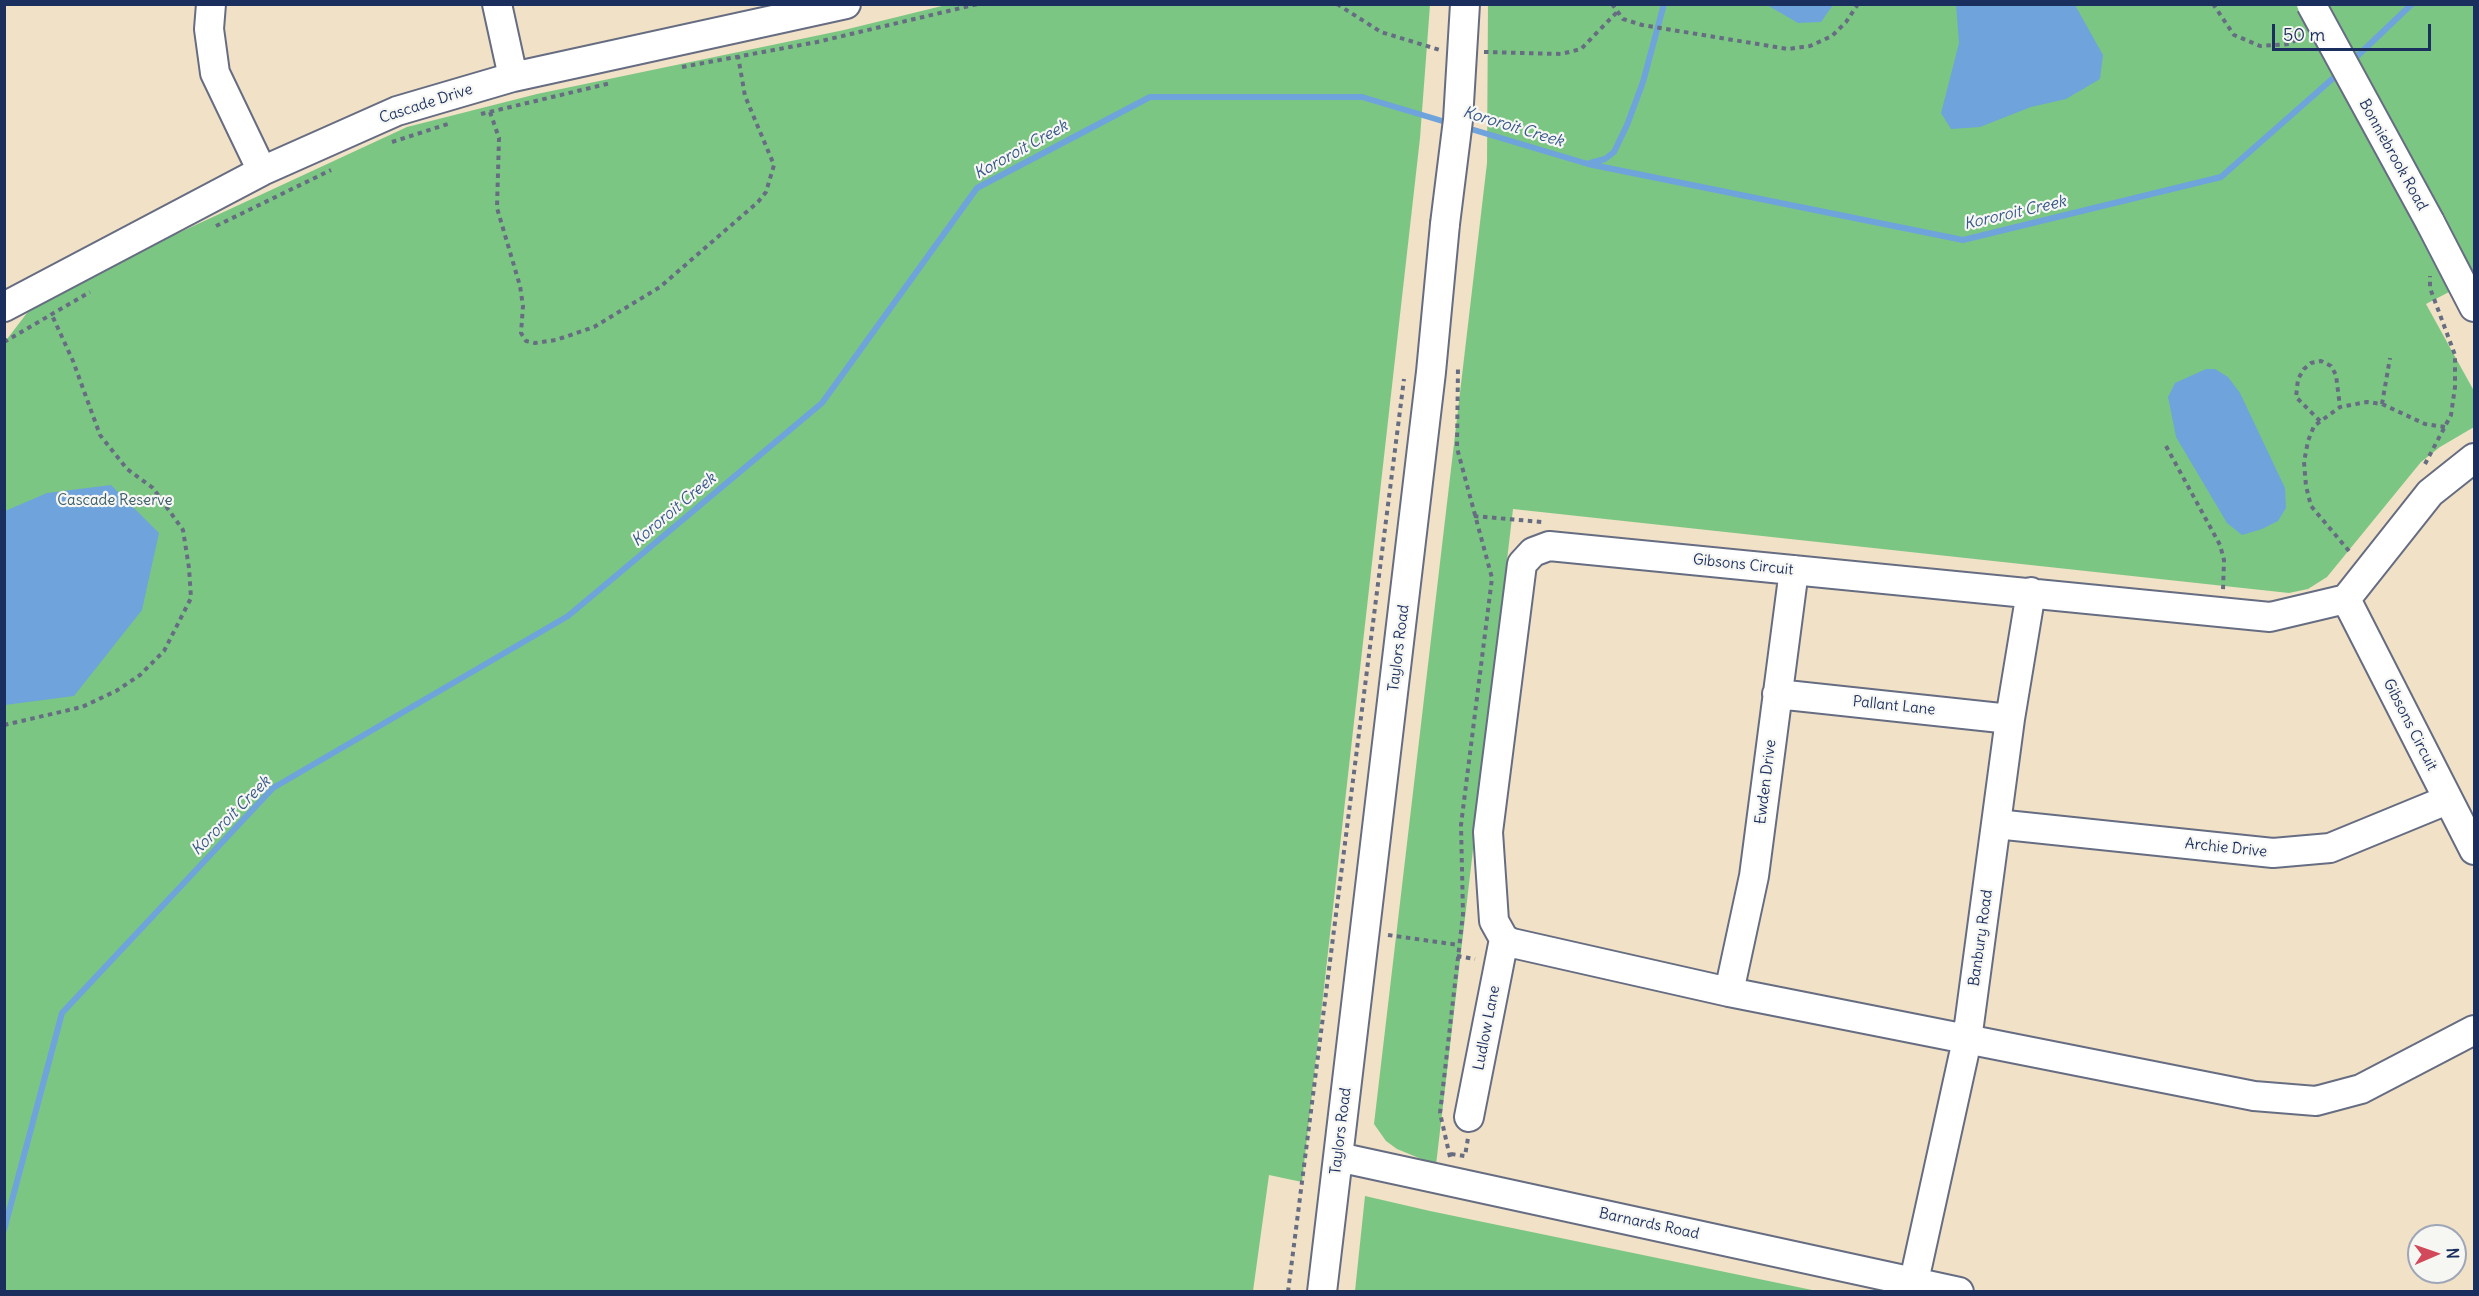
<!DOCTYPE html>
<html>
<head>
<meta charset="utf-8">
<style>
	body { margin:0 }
	#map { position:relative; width:2479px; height:1296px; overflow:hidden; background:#f1e1c6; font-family:Delius,sans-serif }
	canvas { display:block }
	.frame { position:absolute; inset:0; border:6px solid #1b2f5e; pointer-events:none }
	.north { position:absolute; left:2407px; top:1224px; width:60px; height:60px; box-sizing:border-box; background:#f6f6f2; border:2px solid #9ea6b7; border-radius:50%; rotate:88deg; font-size:16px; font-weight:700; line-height:24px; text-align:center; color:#1b2f5e }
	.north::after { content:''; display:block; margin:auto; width:21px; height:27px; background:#d1495b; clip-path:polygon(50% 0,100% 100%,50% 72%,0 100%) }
	.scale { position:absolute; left:2272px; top:24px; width:159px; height:27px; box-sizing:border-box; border:3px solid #1b2f5e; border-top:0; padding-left:8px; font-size:18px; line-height:21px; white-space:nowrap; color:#1b2f5e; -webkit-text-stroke:4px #f6f6f2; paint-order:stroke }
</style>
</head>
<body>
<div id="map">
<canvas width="2479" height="1296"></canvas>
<div class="frame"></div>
<div class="north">N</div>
<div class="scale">50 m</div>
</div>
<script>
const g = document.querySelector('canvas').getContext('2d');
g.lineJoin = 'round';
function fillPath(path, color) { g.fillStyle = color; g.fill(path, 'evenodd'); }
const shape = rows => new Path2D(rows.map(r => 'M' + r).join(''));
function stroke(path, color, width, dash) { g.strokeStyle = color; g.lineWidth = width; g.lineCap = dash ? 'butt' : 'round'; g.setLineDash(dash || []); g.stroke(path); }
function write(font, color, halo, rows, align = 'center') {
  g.font = font + ' Delius,sans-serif'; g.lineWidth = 4.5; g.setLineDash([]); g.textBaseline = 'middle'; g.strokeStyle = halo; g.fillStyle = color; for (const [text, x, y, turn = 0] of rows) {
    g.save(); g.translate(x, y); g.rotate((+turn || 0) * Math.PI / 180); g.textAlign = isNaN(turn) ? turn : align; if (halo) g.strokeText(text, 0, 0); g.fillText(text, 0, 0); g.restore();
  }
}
fillPath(shape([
	[946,5,1430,5,1420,138,1302,1182,1269,1175,1253,1291,5,1291,4,343,27,313,49,297,92,273,407,127,537,94,844,30],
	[1488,5,2474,5,2474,279,2426,304,2474,391,2474,427,2440,447,2421,462,2327,577,2308,589,2289,593,1513,509,1436,1165,1397,1149,1386,1141,1374,1124,1487,163],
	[1365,1196,1430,1211,1817,1291,1355,1291]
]), '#7cc684');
fillPath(shape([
	[1767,5,1833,4,1833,5,1821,22,1798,23],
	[1956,5,2075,5,2103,55,2100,79,2066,99,2031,107,1980,127,1951,129,1941,113,1959,43],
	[2206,369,2215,369,2228,377,2240,393,2285,488,2286,508,2278,521,2262,529,2242,535,2227,523,2176,437,2168,397,2175,383],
	[111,485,159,533,142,610,74,696,5,705,5,511,47,493]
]), '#6ea3db');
stroke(shape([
	[2351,62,2412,4],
	[1464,127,1588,164,1963,240,2221,177,2339,73],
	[1590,163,1605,159,1614,152,1627,125,1643,82,1664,4],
	[4,1230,62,1013,273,788,568,616,822,403,977,188,1150,97,1362,97,1449,123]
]), '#6ea3db', 6);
const minor = shape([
	[211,4,209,29,215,73,262,171],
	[497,4,513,77],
	[2430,222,2474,307],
	[4,307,262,171,397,111,513,77,846,4],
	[2346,599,2430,493,2474,458],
	[1777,694,2010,719],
	[1996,824,2273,853,2330,848,2447,800],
	[1504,939,1494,921,1488,832,1522,564,1533,552,1549,546,2270,617,2346,599,2474,850],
	[1504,939,1512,943,1729,992,2254,1096,2316,1101,2361,1089,2474,1030],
	[1729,992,1754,876,1794,570],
	[1469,1117,1504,939],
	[1338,1157,1959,1292],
	[1914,1281,1967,1040,2010,719,2031,592],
	[1322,1292,1431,372,1445,224]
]);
stroke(minor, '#666d82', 32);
stroke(shape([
	[1337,4,1381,32,1440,50],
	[1612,4,1623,19,1642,25,1788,49,1810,46,1832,36,1846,22,1858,4],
	[2213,4,2234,35,2260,46,2290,44,2302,35],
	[1484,52,1561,54,1581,49,1617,12],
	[682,67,817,42,978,4],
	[490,112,499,138,497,208,520,286,523,306,521,333,526,341,535,343,556,340,594,327,660,287,758,202,766,192,774,165,745,96,738,56],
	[481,114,611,83],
	[392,142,451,123],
	[216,226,331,170],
	[4,342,90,292],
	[2382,404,2390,358],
	[2320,421,2296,397,2298,379,2304,369,2311,363,2321,361,2331,366,2336,375,2340,407],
	[2166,446,2220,545,2224,560,2223,590],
	[2425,464,2451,415,2455,387,2455,355,2430,288,2430,276],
	[1474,516,1542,522],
	[2349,551,2311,506,2306,486,2304,462,2308,441,2314,426,2340,407,2367,402,2382,404,2425,424,2445,427],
	[4,725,82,707,116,691,140,675,164,651,191,598,189,568,183,530,153,488,127,469,100,435,73,361,51,313],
	[1388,935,1459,945],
	[1457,956,1475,959],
	[1451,1154,1465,1156,1468,1138],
	[1450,1157,1440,1113,1463,914,1461,825,1492,578,1457,448,1458,367],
	[1288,1292,1404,379]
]), '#666d82', 4, [4.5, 4.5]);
stroke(minor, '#fff', 28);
const minorBridge = shape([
	[2311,4,2430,222],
	[1445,224,1458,120,1465,4]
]);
stroke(minorBridge, '#666d82', 32, []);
stroke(minorBridge, '#fff', 28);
write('15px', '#1b2f5e', '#f6f6f2', [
	["Cascade Drive",426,104,-18],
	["Bonniebrook Road",2393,155,61],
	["Gibsons Circuit",1743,565,6],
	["Taylors Road",1399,648,-83],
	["Pallant Lane",1894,706,6],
	["Gibsons Circuit",2410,725,63],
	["Ewden Drive",1766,782,-83],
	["Archie Drive",2226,848,6],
	["Banbury Road",1981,938,-82],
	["Ludlow Lane",1487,1028,-79],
	["Taylors Road",1341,1131,-83],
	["Barnards Road",1649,1224,12]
]);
write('15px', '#385c69', '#f6f6f2', [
	["Cascade Reserve",115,501]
]);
write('italic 16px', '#38588a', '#f6f6f2', [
	["Kororoit Creek",1513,127,17],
	["Kororoit Creek",1021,150,-29],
	["Kororoit Creek",2015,213,-13],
	["Kororoit Creek",674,510,-40],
	["Kororoit Creek",231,816,-45]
]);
</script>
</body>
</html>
